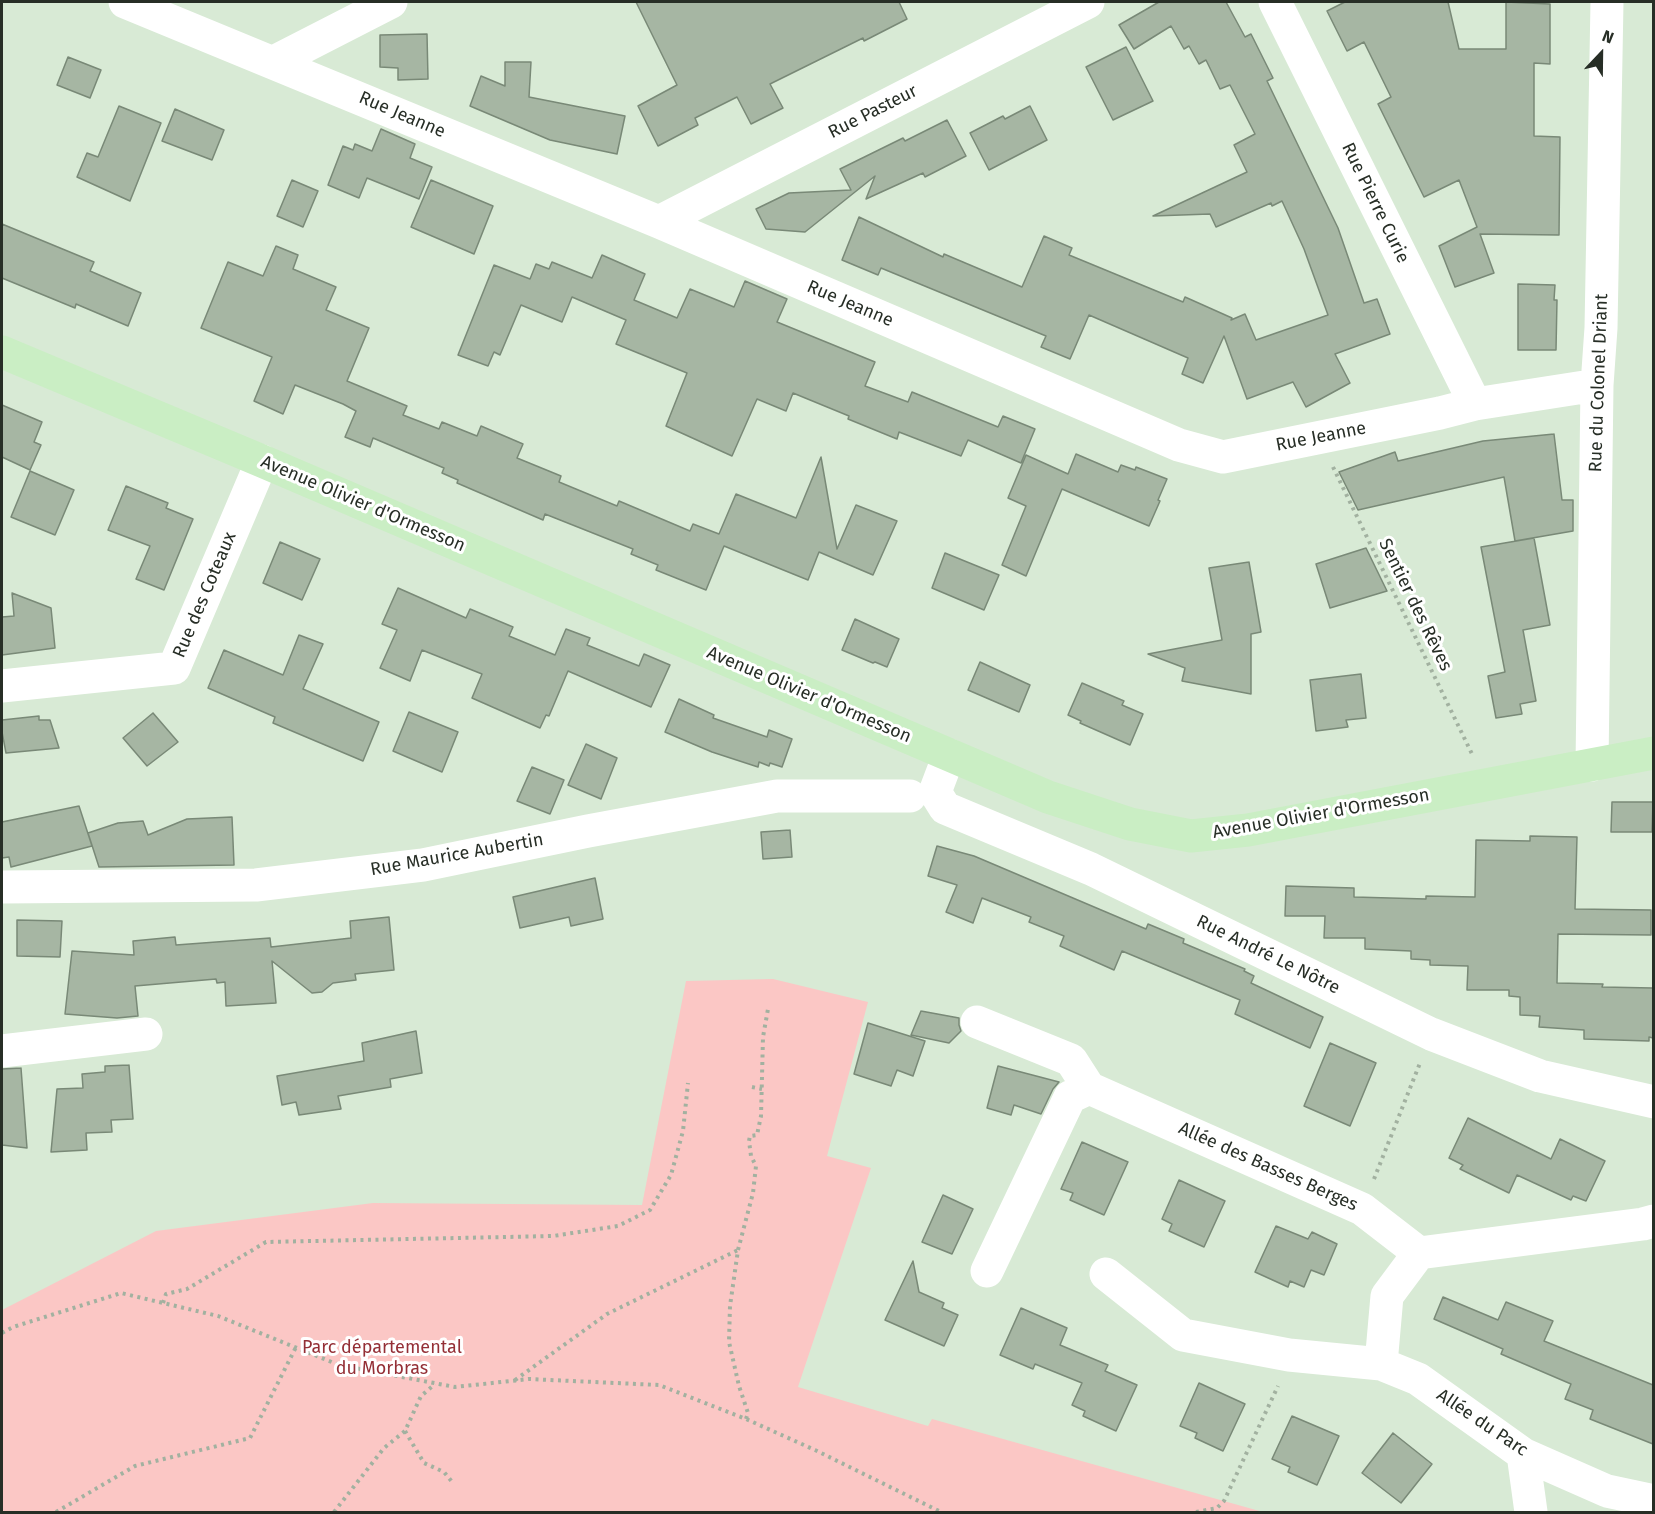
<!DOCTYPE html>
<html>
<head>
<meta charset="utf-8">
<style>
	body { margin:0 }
	#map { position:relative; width:1655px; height:1514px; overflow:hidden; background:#d8ead5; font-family:"Fira Sans",sans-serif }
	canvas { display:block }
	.frame { position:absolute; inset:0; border:3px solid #272e26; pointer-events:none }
	.north { position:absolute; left:1571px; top:24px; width:60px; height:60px; -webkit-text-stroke:4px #fff; paint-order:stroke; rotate:22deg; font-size:16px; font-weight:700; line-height:24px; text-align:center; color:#272e26 }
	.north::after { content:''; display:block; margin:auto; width:21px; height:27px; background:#272e26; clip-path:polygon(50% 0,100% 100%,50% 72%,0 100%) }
</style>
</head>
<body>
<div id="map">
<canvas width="1655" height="1514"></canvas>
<div class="frame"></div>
<div class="north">N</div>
</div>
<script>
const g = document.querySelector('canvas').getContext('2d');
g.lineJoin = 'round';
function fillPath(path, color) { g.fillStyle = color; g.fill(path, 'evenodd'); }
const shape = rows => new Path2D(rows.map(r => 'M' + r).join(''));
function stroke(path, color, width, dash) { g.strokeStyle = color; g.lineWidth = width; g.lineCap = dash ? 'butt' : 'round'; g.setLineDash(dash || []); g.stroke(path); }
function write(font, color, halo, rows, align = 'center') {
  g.font = font + ' "Fira Sans",sans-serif'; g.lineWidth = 6; g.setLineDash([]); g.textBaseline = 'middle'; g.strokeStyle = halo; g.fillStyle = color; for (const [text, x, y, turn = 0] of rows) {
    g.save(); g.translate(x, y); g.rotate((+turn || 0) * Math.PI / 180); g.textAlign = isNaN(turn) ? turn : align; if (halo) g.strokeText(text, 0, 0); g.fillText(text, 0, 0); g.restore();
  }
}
fillPath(shape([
	[773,979,868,1002,827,1156,871,1168,798,1387,928,1426,932,1419,1263,1512,2,1512,2,1310,156,1231,373,1203,642,1205,686,981]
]), '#fbc7c5');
const building = shape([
	[636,2,899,2,907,19,864,41,863,38,770,84,783,108,751,124,737,97,695,118,698,125,658,146,638,106,677,85,636,2],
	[1159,2,1226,2,1245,37,1251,34,1273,78,1267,81,1338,228,1364,303,1377,299,1390,334,1335,354,1350,383,1306,407,1293,382,1247,399,1224,336,1203,383,1182,374,1188,358,1089,315,1070,359,1041,347,1046,336,881,268,878,275,842,260,859,217,943,257,944,254,1022,287,1044,236,1072,248,1069,255,1183,302,1185,297,1232,318,1231,320,1245,314,1256,340,1328,315,1304,249,1282,201,1272,206,1271,203,1216,227,1210,214,1153,216,1247,172,1234,145,1255,134,1230,85,1220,89,1206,60,1199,64,1189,46,1184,49,1171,26,1134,49,1119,25,1159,2],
	[1345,2,1448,2,1459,49,1506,49,1506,2,1550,4,1550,64,1534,63,1534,136,1560,137,1559,235,1480,234,1494,273,1455,287,1439,246,1477,227,1459,180,1424,197,1378,104,1391,97,1364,42,1347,51,1327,11,1345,2],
	[427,34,428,79,398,80,398,68,380,67,380,35,427,34],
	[1126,47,1153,101,1113,120,1086,67,1126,47],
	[68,57,101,70,90,98,57,85,68,57],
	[505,62,531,62,529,97,625,116,617,154,550,140,470,106,481,76,505,86,505,62],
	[119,106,161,123,130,201,77,177,87,153,98,157,119,106],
	[1030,106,1047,140,989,170,970,133,1003,116,1005,119,1030,106],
	[175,109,224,130,212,160,162,141,175,109],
	[947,120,966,156,925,177,923,173,866,199,875,176,805,232,766,229,756,209,789,193,851,190,840,169,903,138,905,141,947,120],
	[381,129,415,144,410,158,432,167,419,199,367,178,359,198,328,185,343,146,353,150,355,144,372,151,381,129],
	[292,180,318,191,303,227,277,216,292,180],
	[431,180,493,206,474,254,411,227,431,180],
	[2,224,94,262,90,271,141,293,128,326,76,304,75,308,2,278,2,224],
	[276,246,298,255,293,269,336,287,326,310,369,328,347,381,407,406,403,415,439,429,442,422,477,436,481,426,523,444,517,458,561,476,559,482,617,506,619,501,690,531,693,524,719,534,736,494,796,518,821,457,837,549,856,505,897,521,873,575,819,552,808,580,724,546,706,590,656,570,658,565,631,554,633,549,545,514,543,520,457,483,458,480,442,473,444,468,373,438,370,447,345,437,356,411,343,404,295,385,283,414,254,401,272,357,201,328,228,262,263,276,276,246],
	[602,255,645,274,634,300,677,318,690,289,734,307,745,281,787,299,777,322,875,362,865,386,908,402,912,392,998,427,1003,416,1035,429,1021,463,968,440,961,456,899,432,897,439,848,419,849,416,793,393,786,411,757,399,732,456,666,426,687,373,616,344,626,320,572,297,562,322,521,305,500,355,494,352,488,366,458,355,494,265,530,279,536,264,549,269,552,262,592,278,602,255],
	[1518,284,1555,285,1554,300,1557,300,1556,350,1518,350,1518,284],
	[2,405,42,422,34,442,41,445,30,470,2,457,2,405],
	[1554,434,1562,500,1573,500,1573,531,1515,541,1504,477,1358,510,1339,472,1395,452,1398,461,1483,441,1554,434],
	[1076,454,1118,472,1121,465,1135,470,1136,467,1167,479,1158,500,1160,501,1149,526,1062,489,1026,576,1002,565,1026,506,1008,498,1026,455,1068,474,1076,454],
	[30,471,74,490,55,535,11,517,30,471],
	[126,486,168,503,166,508,193,519,164,590,136,579,150,546,108,530,126,486],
	[1534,538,1550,625,1523,630,1536,701,1520,704,1522,714,1496,718,1488,676,1505,672,1481,547,1534,538],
	[280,542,320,559,302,600,263,583,280,542],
	[1366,548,1387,591,1330,608,1316,564,1366,548],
	[945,553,999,575,984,610,932,588,945,553],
	[1249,562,1261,632,1251,634,1251,694,1182,681,1185,668,1148,654,1222,640,1209,568,1249,562],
	[398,588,466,618,470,609,513,627,509,636,555,655,566,629,590,638,587,645,639,666,644,654,670,665,651,707,568,671,549,716,546,715,540,728,472,698,482,674,422,650,410,681,380,668,397,630,382,624,398,588],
	[12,593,51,608,55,648,2,655,2,617,14,616,12,593],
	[855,619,899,639,887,667,875,662,873,663,842,650,855,619],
	[299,635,323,644,303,689,379,722,363,761,273,723,275,717,208,688,224,650,283,675,299,635],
	[980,662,1030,685,1019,712,968,690,980,662],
	[1361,674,1366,718,1346,720,1348,727,1316,731,1310,680,1361,674],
	[1082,683,1124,701,1122,705,1143,714,1130,745,1080,723,1081,721,1068,715,1082,683],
	[679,699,714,715,713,718,767,737,769,730,792,739,782,767,770,763,769,766,759,762,758,767,712,752,665,732,679,699],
	[409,712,458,732,442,772,393,751,409,712],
	[153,713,178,742,147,766,123,738,153,713],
	[39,716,39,720,50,720,59,748,6,753,2,732,2,720,39,716],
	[586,744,617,758,601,799,568,785,586,744],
	[532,767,564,780,550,814,517,801,532,767],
	[1612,802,1653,802,1652,832,1611,832,1612,802],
	[79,806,92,846,11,867,9,857,2,858,2,822,79,806],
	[232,817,234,865,99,867,88,833,118,823,143,821,148,835,187,819,232,817],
	[790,830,792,857,763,859,761,832,790,830],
	[1530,836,1577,837,1575,909,1651,910,1651,935,1558,934,1557,983,1603,984,1602,987,1653,988,1653,1038,1649,1037,1649,1041,1584,1039,1584,1030,1539,1027,1540,1016,1520,1015,1520,997,1509,996,1509,990,1467,990,1468,966,1430,965,1430,960,1411,959,1411,951,1365,949,1365,938,1324,938,1325,916,1285,916,1286,886,1354,888,1354,897,1426,899,1426,896,1475,897,1476,840,1530,841,1530,836],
	[937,846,974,856,1146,929,1148,924,1184,939,1183,943,1245,969,1244,971,1254,976,1251,983,1323,1017,1310,1048,1235,1014,1240,1000,1122,951,1114,970,1060,946,1064,936,1029,922,1031,917,982,898,973,923,946,912,957,885,928,876,937,846],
	[595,878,603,919,571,926,569,917,520,928,513,897,595,878],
	[389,917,394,970,355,974,356,980,333,983,322,992,312,993,272,961,276,1003,226,1006,225,982,217,983,216,979,135,986,138,1016,117,1018,65,1014,72,951,134,955,133,941,175,937,176,945,270,938,271,947,351,938,350,921,389,917],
	[17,920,62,921,60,957,17,956,17,920],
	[921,1011,959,1018,959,1025,961,1031,949,1043,911,1035,921,1011],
	[868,1023,925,1041,913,1076,897,1070,891,1086,854,1074,868,1023],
	[416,1031,422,1073,390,1079,391,1087,338,1096,341,1109,299,1115,296,1102,282,1105,277,1076,364,1061,362,1043,416,1031],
	[1330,1043,1376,1063,1350,1126,1304,1106,1330,1043],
	[129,1065,133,1119,111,1120,112,1132,86,1133,87,1150,51,1152,57,1089,83,1088,82,1074,105,1072,105,1066,129,1065],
	[998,1066,1059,1082,1053,1089,1041,1114,1014,1105,1011,1115,987,1108,998,1066],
	[21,1068,27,1148,2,1145,2,1069,21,1068],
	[1468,1118,1551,1159,1560,1139,1605,1161,1586,1201,1573,1196,1571,1200,1517,1175,1509,1193,1460,1169,1463,1165,1449,1158,1468,1118],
	[1082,1142,1128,1162,1104,1215,1070,1200,1073,1193,1061,1189,1082,1142],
	[1179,1180,1225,1201,1204,1247,1169,1231,1172,1224,1162,1219,1179,1180],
	[943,1195,973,1209,952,1254,922,1242,943,1195],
	[1276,1226,1308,1239,1312,1232,1337,1244,1324,1275,1311,1270,1304,1287,1290,1281,1288,1287,1255,1272,1276,1226],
	[913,1261,919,1292,944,1303,942,1308,958,1315,944,1346,885,1320,913,1261],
	[1443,1297,1498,1320,1506,1302,1553,1321,1544,1341,1653,1385,1653,1444,1590,1419,1593,1410,1565,1399,1571,1384,1501,1354,1503,1349,1434,1319,1443,1297],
	[1021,1308,1067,1328,1060,1345,1108,1365,1105,1371,1137,1385,1116,1431,1083,1416,1085,1411,1072,1405,1082,1383,1035,1364,1033,1369,1000,1355,1021,1308],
	[1199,1383,1245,1404,1223,1451,1195,1438,1197,1433,1180,1426,1199,1383],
	[1292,1416,1339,1436,1317,1485,1288,1472,1290,1467,1272,1459,1292,1416],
	[1393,1433,1432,1464,1401,1503,1362,1473,1393,1433]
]);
fillPath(building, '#a6b6a3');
stroke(building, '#798977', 1.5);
stroke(shape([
	[1333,467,1472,754],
	[752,1087,762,1089],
	[1374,1179,1420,1063],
	[163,1303,166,1294,187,1289,266,1242,553,1236,618,1226,650,1210,671,1175,683,1131,688,1083],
	[2,1333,13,1327,121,1293,218,1316,339,1365,455,1387,529,1379,659,1385,746,1419,815,1450,941,1512],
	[515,1380,607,1314,738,1250],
	[746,1419,748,1413,739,1386,729,1342,730,1306,738,1250,753,1193,756,1166,751,1156,749,1141,750,1136,757,1135,761,1116,763,1037,768,1009],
	[405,1431,424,1463,444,1472,453,1483],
	[56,1512,135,1466,250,1438,296,1347],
	[334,1512,384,1448,405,1431,421,1396,435,1384],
	[1196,1512,1217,1508,1224,1501,1278,1386]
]), '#a2b1a0', 4, [3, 4.5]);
stroke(shape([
	[125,2,659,222,1179,445,1223,457,1440,413,1475,404,1597,385],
	[1275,2,1475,404],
	[274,62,391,2],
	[659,222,1088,2],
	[2,686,174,668,262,461],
	[949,755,935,792,945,808,1091,869,1431,1034,1540,1076,1654,1102],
	[1592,765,1597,385,1601,328,1607,2],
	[2,887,256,885,423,865,588,831,777,796,910,796],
	[977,1022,1071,1060,1089,1088,1362,1209,1419,1253,1643,1224,1654,1221],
	[2,1051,146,1034],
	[987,1271,1070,1097,1089,1088],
	[1106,1274,1183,1335,1289,1355,1381,1364,1418,1379,1523,1454,1607,1491,1654,1501],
	[1381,1364,1387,1296,1419,1253],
	[1523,1454,1531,1512]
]), '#fff', 33);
stroke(shape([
	[2,352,262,461,1048,797,1130,824,1191,836,1248,830,1654,753]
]), '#caeec4', 33);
write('18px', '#272e26', '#fff', [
	["Rue Pasteur",873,112,-27],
	["Rue Jeanne",402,115,23],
	["Rue Pierre Curie",1375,203,64],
	["Rue Jeanne",850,304,23],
	["Rue du Colonel Driant",1599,383,-88],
	["Rue Jeanne",1321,437,-11],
	["Avenue Olivier d'Ormesson",363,504,23],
	["Rue des Coteaux",205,595,-67],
	["Sentier des Rêves",1415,605,64],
	["Avenue Olivier d'Ormesson",809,695,23],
	["Avenue Olivier d'Ormesson",1321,814,-10],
	["Rue Maurice Aubertin",457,855,-10],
	["Rue André Le Nôtre",1268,955,26],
	["Allée des Basses Berges",1268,1167,24],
	["Allée du Parc",1482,1423,34]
]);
write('18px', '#942f36', '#fff', [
	["Parc départemental",382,1348],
	["du Morbras",382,1369]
]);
</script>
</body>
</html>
